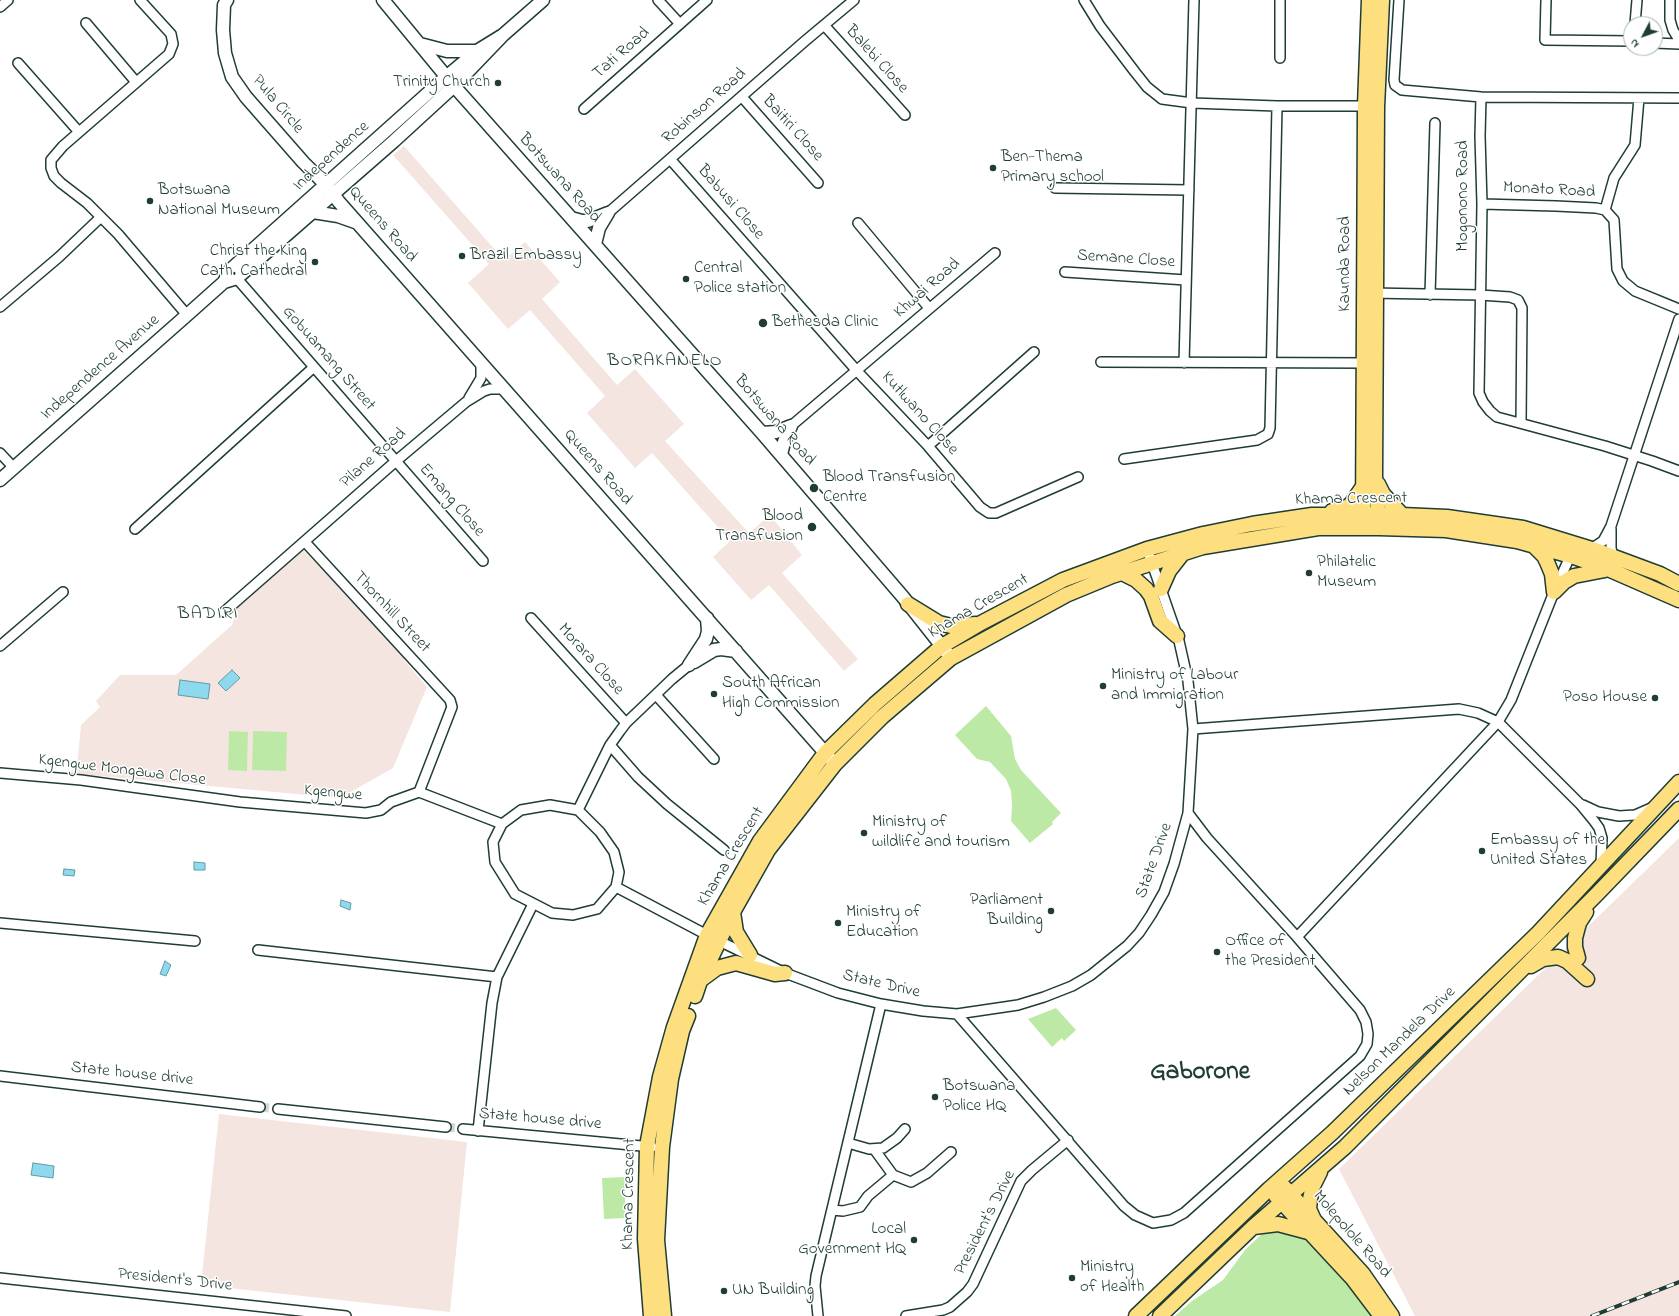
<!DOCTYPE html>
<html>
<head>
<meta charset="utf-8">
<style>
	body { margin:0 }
	#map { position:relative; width:1679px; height:1316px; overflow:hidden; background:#fff; font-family:"Indie Flower",sans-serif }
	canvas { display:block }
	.north { position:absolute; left:1623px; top:16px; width:40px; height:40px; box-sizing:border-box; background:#fff; border:1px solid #a5b1ae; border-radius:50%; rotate:229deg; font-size:11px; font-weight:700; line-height:16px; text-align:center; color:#1f3d34 }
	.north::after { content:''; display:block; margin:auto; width:14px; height:18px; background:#1f3d34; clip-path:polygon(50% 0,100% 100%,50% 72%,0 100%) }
</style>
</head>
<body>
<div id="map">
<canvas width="1679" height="1316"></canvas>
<div class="north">N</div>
</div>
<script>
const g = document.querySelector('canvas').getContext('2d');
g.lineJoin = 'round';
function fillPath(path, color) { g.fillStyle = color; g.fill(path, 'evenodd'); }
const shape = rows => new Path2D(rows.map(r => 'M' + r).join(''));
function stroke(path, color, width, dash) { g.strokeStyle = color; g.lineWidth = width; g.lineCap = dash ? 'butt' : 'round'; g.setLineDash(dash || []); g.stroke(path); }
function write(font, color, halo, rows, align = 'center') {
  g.font = font + ' "Indie Flower",sans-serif'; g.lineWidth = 3; g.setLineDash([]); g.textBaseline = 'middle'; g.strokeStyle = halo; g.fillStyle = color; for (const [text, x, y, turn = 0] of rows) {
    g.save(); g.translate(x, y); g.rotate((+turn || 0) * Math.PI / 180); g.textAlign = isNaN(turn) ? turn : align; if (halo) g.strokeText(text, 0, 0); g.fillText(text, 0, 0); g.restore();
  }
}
fillPath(shape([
	[404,146,504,260,525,242,560,282,542,299,617,385,635,369,684,424,665,441,749,533,770,515,802,555,782,573,858,659,844,671,769,585,751,600,713,557,730,541,652,453,635,468,587,413,605,396,530,310,508,329,468,283,489,264,393,155],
	[297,544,370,618,408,650,404,660,427,687,393,768,340,798,68,773,77,767,81,725,100,707,96,701,120,675,176,675,232,625,240,596],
	[1679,838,1679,1316,1415,1316,1339,1169],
	[219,1114,467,1142,450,1312,201,1285]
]), '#f5e5e0');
fillPath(shape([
	[986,706,1011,736,1015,759,1021,770,1061,813,1052,822,1053,824,1030,843,1011,821,1012,805,1011,791,1006,779,990,762,977,759,955,735],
	[229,731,248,732,247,771,228,770],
	[253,731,287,732,286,771,252,770],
	[1056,1008,1076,1030,1064,1041,1062,1038,1052,1047,1028,1019],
	[625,1177,625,1218,604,1219,602,1178],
	[1268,1228,1302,1234,1378,1316,1175,1316,1192,1301,1223,1280,1245,1250]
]), '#bde9a6');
const water = shape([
	[232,670,240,678,226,691,218,683,232,670],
	[180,680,210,684,208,699,178,695,180,680],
	[194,862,205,863,205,870,194,870,194,862],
	[64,869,75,870,74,876,63,875,64,869],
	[341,900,351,903,350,910,340,906,341,900],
	[165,961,171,965,166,976,160,974,165,961],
	[33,1163,54,1166,53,1178,31,1175,33,1163]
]);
fillPath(water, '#8ed9ee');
stroke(water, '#629ba4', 1);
stroke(shape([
	[260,1107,278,1109],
	[446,1127,463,1129]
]), '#d2d8d6', 9, [9, 4.5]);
const street = shape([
	[140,0,171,34,173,44,169,54,63,146,51,160,51,168,54,176,61,183,87,203,118,234,187,315],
	[658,0,680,24],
	[1084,0,1100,26,1135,72,1147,87,1162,99,1192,103,1277,106,1365,106],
	[1399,0,1394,80,1395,85,1402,90,1481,97,1679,98],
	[1546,0,1545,40,1631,41],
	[1670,0,1670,20,1673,30,1679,40],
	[0,7,8,0],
	[86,23,136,82],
	[1635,24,1637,0],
	[824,25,905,115],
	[1655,43,1679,44],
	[1280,58,1280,0],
	[18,63,79,132],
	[742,97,818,183],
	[1481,97,1480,136,1482,204,1479,393,1483,402,1490,411,1497,417,1605,446,1652,461,1679,471],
	[584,109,707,0],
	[670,159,857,371,928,446,980,507,989,513,996,513,1078,477],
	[1055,188,1189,190],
	[1482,204,1556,206,1596,208,1605,210,1614,220,1617,269,1623,281,1635,291,1679,309],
	[1605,210,1614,178,1635,145,1639,98],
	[608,213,805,41,854,0],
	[858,223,929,308],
	[1065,272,1186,280],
	[233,274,483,561],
	[1371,293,1480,295,1510,297,1518,300,1522,308,1521,423],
	[1430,295,1435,123],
	[0,307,59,257,101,217],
	[1101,362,1369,363],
	[1184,363,1194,0],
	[469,398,481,378,481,362],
	[791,426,995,253],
	[928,446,1034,352],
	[0,453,14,468],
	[1124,459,1257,440,1268,434,1270,428,1277,106],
	[135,529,314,367],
	[1611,529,1611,548,1613,557],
	[305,542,450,700,452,707,419,792],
	[1591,549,1603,541,1611,526,1679,319],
	[224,612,396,461,466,402,484,391,490,389,504,389],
	[531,618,626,723],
	[0,646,63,592],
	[656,695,714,759],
	[1193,729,1459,709,1478,713,1498,722,1580,804,1594,821,1599,828,1602,838,1601,865],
	[610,745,638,777,667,804,724,850],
	[0,773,81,780,240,802,366,813,381,810,391,802,419,792],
	[419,792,502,824],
	[550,805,578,810,600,832,614,852,619,872,616,887,597,909,573,915,552,913,515,894,495,862,493,842,502,824,521,810,550,805],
	[1583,805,1598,812,1619,816,1635,815,1651,808],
	[578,810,610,745,620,731,626,723,672,679,689,665],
	[616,887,707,935,785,973,838,993,881,1004,923,1011,957,1014,1018,1005,1044,997,1072,986,1091,975,1127,946,1139,933,1151,915,1164,892,1174,864,1188,813,1193,729,1188,681,1179,641,1147,549],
	[0,923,195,941],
	[1297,937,1498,722,1511,700,1554,592,1572,552],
	[258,950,497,977],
	[957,1014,1124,1206,1135,1215,1153,1223,1171,1220,1184,1213,1360,1056,1367,1044,1368,1034,1366,1022,1360,1010,1297,937,1207,838,1188,813],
	[0,1076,260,1107],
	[278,1109,446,1127],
	[463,1129,652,1147],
	[478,1131,492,1003,497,977,533,904],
	[848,1143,869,1149,883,1148,897,1138,905,1129],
	[874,1149,893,1175],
	[832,1210,843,1211,860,1207,868,1196,893,1175,911,1182,927,1173,951,1152],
	[0,1278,346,1316],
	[818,1316,815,1286,816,1276,881,1004],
	[906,1316,943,1310,950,1307,967,1292,973,1284,1021,1181,1032,1170,1068,1140]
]);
const secondary = shape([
	[227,0,224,5,223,30,225,53,232,77,246,97,303,162,326,185,339,202,835,764],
	[383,0,454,86,762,433,903,597,948,654],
	[420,44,447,51,477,51],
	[313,212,338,216,355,222],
	[571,218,582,221,588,221,608,213],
	[595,244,599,228,608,213],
	[224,282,237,278,394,141,454,86,503,35,543,0],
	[762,433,776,432,791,426],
	[781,455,784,442,791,426],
	[0,480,187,315,224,282,230,270,446,77,477,51,503,35],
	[694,662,714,650,721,649,736,651],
	[689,665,706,639,708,631,707,618]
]);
const primary = shape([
	[1378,484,1383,494,1403,516],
	[1332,511,1346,508,1351,504,1364,485],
	[1379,523,1375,476,1376,293,1377,107,1382,0],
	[1363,524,1365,106,1369,0],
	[1534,546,1544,556,1547,562,1552,574,1554,592],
	[1122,573,1136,580,1146,589,1151,596,1160,621,1177,636],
	[1161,589,1169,571,1183,553],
	[1554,592,1564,582,1574,576,1605,570],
	[908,604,939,623,951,626,976,624],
	[733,912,736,932,750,955],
	[1578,958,1575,947,1575,938,1579,923,1586,912],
	[1531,966,1543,959,1558,957,1567,961,1587,979],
	[702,979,717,968,736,963,775,974,785,973],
	[695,996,700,981,733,912,768,850,835,764,882,717,951,658,1066,595,1112,576,1203,547,1318,528,1379,528,1446,530,1517,541,1571,556,1608,569,1679,600],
	[1284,1187,1363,1274,1392,1316],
	[1276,1196,1353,1279,1381,1316],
	[1314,1220,1309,1209,1310,1199,1313,1186,1320,1172],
	[1254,1227,1278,1224,1308,1232],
	[651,1316,645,1239,647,1146,660,1077,674,1027,707,935,760,841,825,753,875,704,942,646,981,623,1063,580,1147,549,1203,534,1252,524,1312,515,1379,514,1447,517,1523,528,1598,551,1660,574,1679,584],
	[664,1316,657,1240,662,1147,671,1079,682,1031,688,1016],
	[1136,1316,1269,1189,1332,1133,1538,933,1679,782],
	[1160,1316,1253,1227,1345,1147,1597,894,1679,809]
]);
stroke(street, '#1f3d34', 12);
stroke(secondary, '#1f3d34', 15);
stroke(primary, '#1f3d34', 17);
stroke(street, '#fff', 9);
stroke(secondary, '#fff', 12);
stroke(primary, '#fedf80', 14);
const rail = shape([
	[1592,1316,1679,1282]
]);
stroke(rail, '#1f3d34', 4);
stroke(rail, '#fff', 2.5, [8]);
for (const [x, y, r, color] of [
	[498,83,4,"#1f3d34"],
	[993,168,4,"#1f3d34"],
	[150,201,4,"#1f3d34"],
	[462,256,4,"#1f3d34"],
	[315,262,4,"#1f3d34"],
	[686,279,4,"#1f3d34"],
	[763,323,5,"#1f3d34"],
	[814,488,5,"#1f3d34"],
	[812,527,5,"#1f3d34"],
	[1309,573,4,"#1f3d34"],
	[1103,686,4,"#1f3d34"],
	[714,694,4,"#1f3d34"],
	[1655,698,4,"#1f3d34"],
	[864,833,4,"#1f3d34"],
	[1482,851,4,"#1f3d34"],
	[1051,911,4,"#1f3d34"],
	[838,923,4,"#1f3d34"],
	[1217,952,4,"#1f3d34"],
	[935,1097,4,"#1f3d34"],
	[914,1240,4,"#1f3d34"],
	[1072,1278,4,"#1f3d34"],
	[724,1291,4,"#1f3d34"]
]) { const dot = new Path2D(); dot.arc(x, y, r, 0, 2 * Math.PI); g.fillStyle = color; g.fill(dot); stroke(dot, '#fff', 1.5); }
write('17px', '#1f3d34', '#fff', [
	["Tati Road",622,54,-41],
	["Balebi Close",876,60,48],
	["Pula Circle",277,105,50],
	["Robinson Road",705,107,-41],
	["Baitiri Close",792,129,48],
	["Independence",332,157,-42],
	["Botswana Road",559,179,48],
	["Monato Road",1549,191,3],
	["Mogonono Road",1464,196,-90],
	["Babusi Close",730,203,49],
	["Queens Road",382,225,49],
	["Semane Close",1126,260,4],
	["Kaunda Road",1346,264,-90],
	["Khwai Road",928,289,-41],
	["Gobuamang Street",328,359,49],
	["Independence Avenue",101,368,-41],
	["Kutlwano Close",919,414,48],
	["Botswana Road",774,421,49],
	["Pilane Road",374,459,-41],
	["Queens Road",597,468,49],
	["Khama Crescent",1351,500,-1],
	["Emang Close",451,501,49],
	["Khama Crescent",979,607,-30],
	["Thornhill Street",391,613,47],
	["Morara Close",590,660,48],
	["Kgengwe Mongawa Close",122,771,7],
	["Kgengwe",333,794,5],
	["Khama Crescent",732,857,-59],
	["State Drive",1155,861,-70],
	["State Drive",881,985,13],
	["Nelson Mandela Drive",1400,1042,-44],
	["State house drive",132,1075,6],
	["State house drive",540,1120,5],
	["Khama Crescent",630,1194,-89],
	["President's Drive",986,1223,-63],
	["Molepolole Road",1351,1235,49],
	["President's Drive",175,1281,6]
]);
write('17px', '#1f3d34', '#fff', [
	["Trinity Church",490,83,"right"],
	["Ben-Thema",1001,158],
	["Primary school",1001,178],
	["Botswana",158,191],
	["National Museum",158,211],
	["Christ the King",307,252,"right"],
	["Cath. Cathedral",307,272,"right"],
	["Brazil Embassy",470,256],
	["Central",694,269],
	["Police station",694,289],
	["Bethesda Clinic",772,323],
	["Blood Transfusion",823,478],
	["Centre",823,498],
	["Blood",803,517,"right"],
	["Transfusion",803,537,"right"],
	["Philatelic",1317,563],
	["Museum",1317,583],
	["Ministry of Labour",1111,676],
	["and Immigration",1111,696],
	["South African",722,684],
	["High Commission",722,704],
	["Poso House",1647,698,"right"],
	["Ministry of",872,823],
	["wildlife and tourism",872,843],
	["Embassy of the",1490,841],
	["United States",1490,861],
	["Parliament",1043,901,"right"],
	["Building",1043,921,"right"],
	["Ministry of",846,913],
	["Education",846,933],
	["Office of",1225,942],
	["the President",1225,962],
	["Botswana",943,1087],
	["Police HQ",943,1107],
	["Local",906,1230,"right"],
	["Government HQ",906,1250,"right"],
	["Ministry",1080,1268],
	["of Health",1080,1288],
	["UN Building",732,1291]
], 'left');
g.letterSpacing = '1px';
write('18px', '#1f3d34', '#fff', [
	["BORAKANELO",665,362],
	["BADIRI",208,615]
]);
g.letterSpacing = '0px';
write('bold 25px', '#1f3d34', '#fff', [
	["Gaborone",1200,1074]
]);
</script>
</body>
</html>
